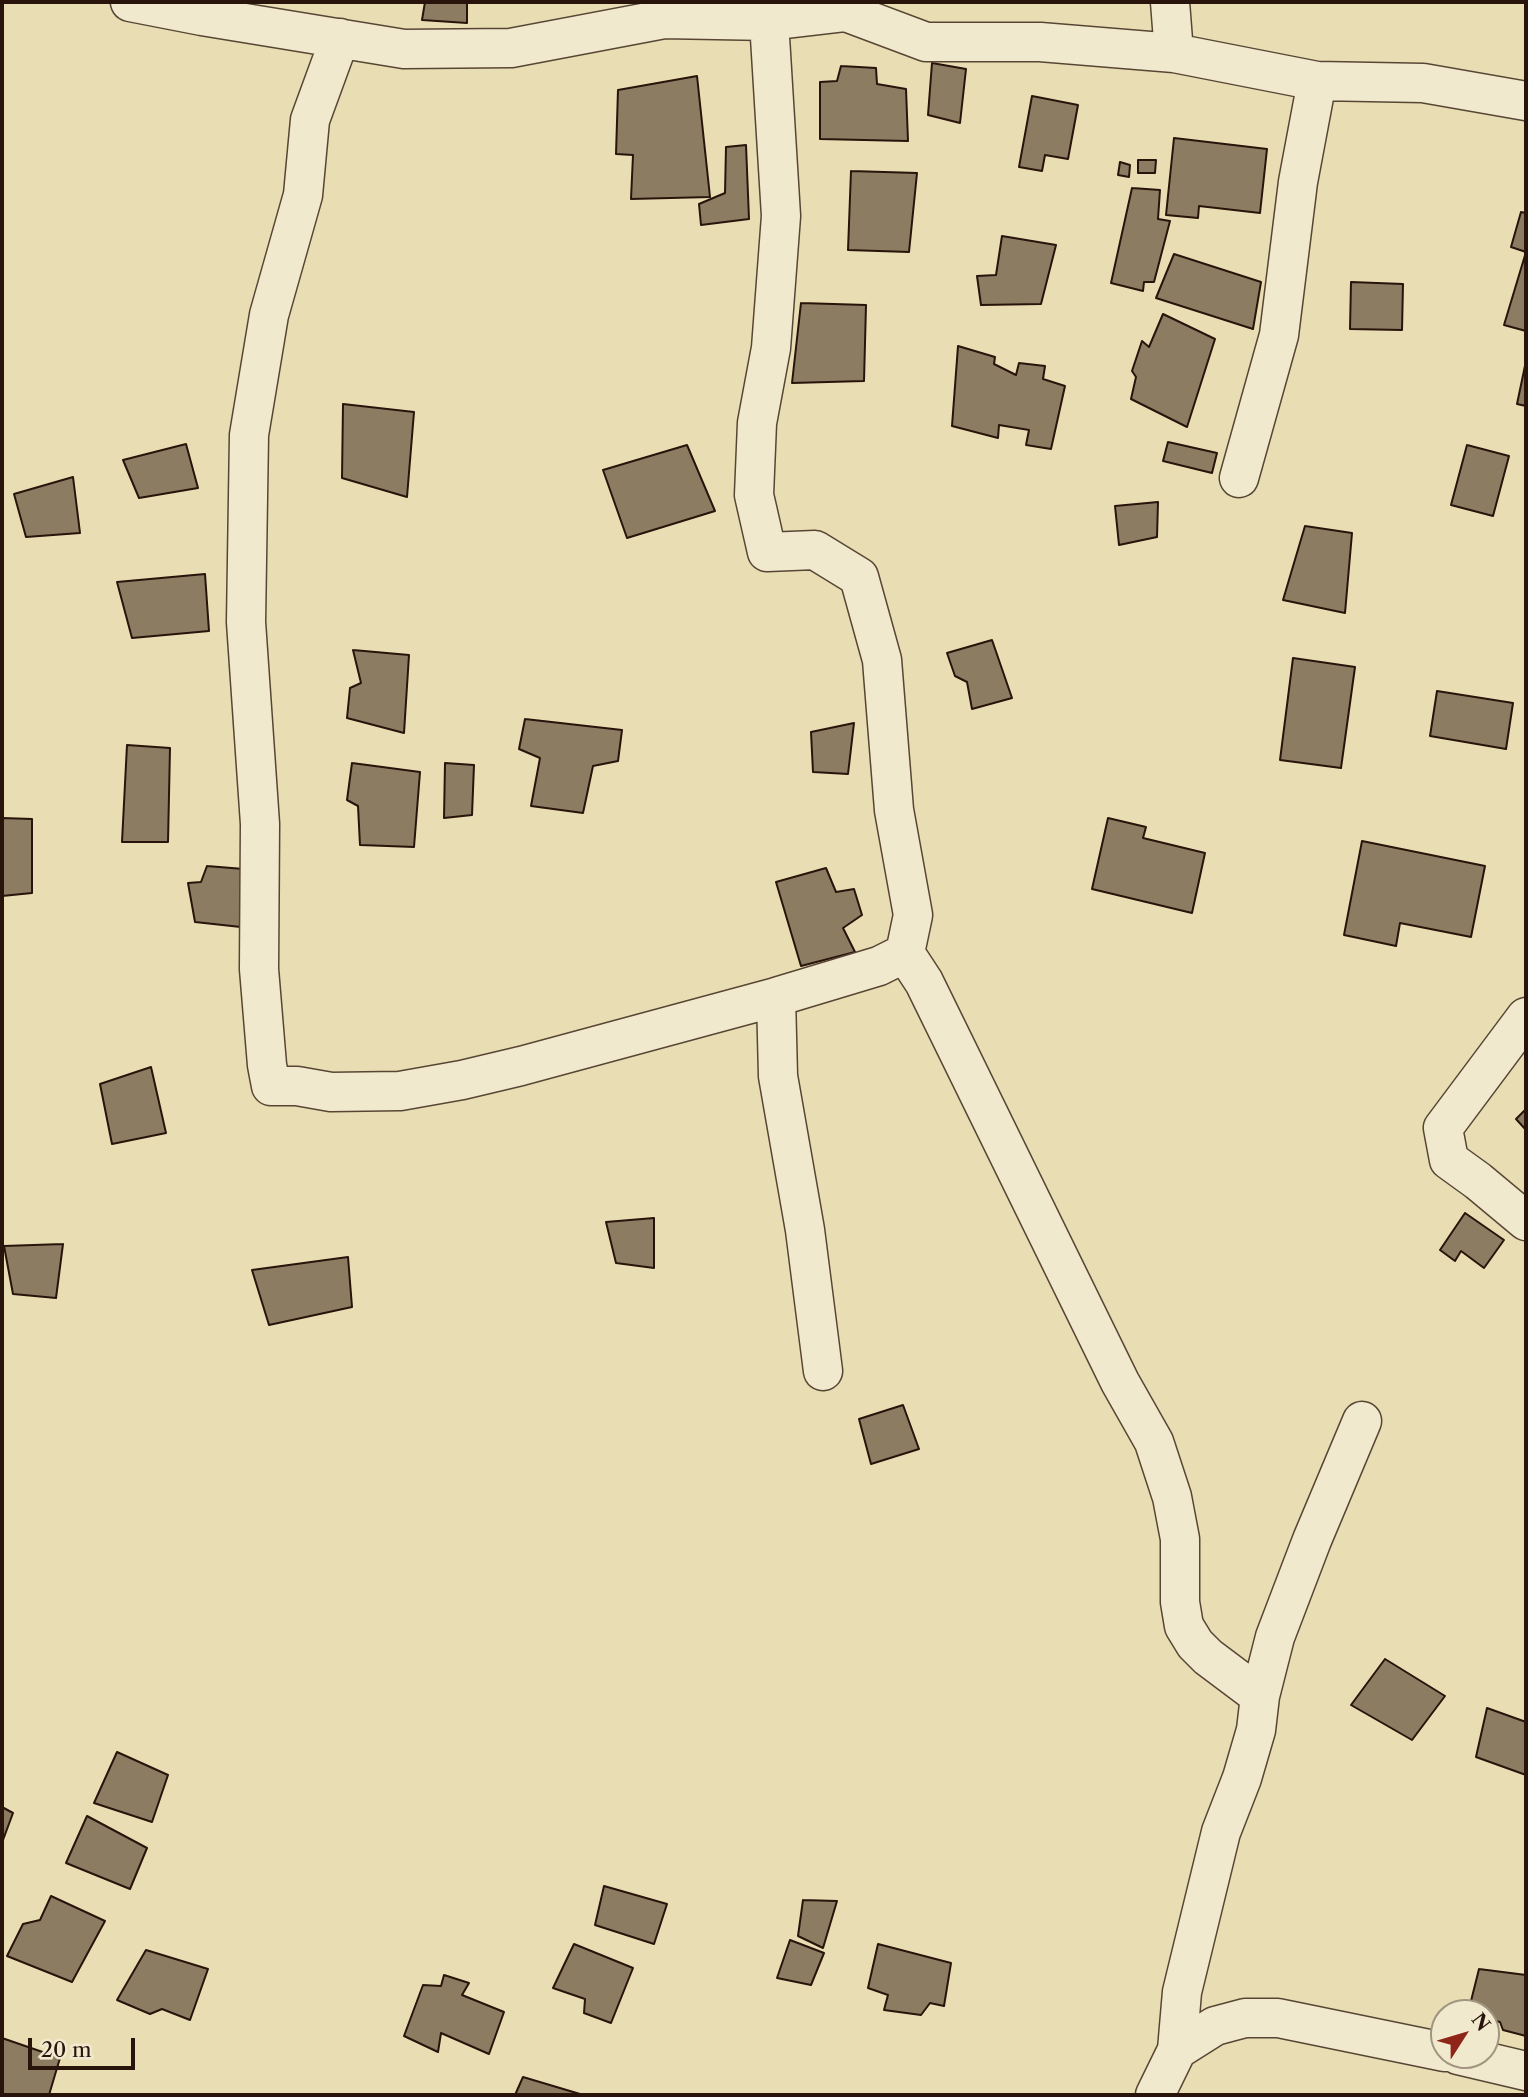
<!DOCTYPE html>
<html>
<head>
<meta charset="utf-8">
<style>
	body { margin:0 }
	#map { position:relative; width:1528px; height:2097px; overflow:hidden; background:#e9ddb3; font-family:"Libre Caslon Text",serif }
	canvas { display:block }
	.frame { position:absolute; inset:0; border:4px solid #28140b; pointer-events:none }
	.north { position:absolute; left:1430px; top:1999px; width:70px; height:70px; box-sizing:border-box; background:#f1e9ce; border:2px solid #a19480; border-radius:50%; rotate:53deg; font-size:19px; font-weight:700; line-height:28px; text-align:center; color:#28140b }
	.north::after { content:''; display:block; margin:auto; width:24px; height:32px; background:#8f2418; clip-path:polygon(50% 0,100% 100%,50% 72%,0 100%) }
	.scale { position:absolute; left:28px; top:2038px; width:107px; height:32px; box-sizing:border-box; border:4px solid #28140b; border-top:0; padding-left:9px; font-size:21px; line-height:24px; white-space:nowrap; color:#28140b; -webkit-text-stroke:5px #f1e9ce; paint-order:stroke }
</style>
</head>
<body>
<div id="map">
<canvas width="1528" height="2097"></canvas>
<div class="frame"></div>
<div class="north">N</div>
<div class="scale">20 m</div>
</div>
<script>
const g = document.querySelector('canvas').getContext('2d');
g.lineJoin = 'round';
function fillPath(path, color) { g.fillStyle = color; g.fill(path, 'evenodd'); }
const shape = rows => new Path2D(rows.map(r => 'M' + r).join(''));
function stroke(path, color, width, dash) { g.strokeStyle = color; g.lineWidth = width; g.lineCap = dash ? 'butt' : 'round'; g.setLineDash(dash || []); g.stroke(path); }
const building = shape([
	[425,2,467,2,467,23,422,20,425,2],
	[932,63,966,69,960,123,928,115,932,63],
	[841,66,876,68,877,84,906,89,908,141,820,139,820,82,837,81,841,66],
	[697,76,710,197,631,199,633,155,616,154,618,90,697,76],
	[1032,96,1078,105,1068,159,1045,155,1042,171,1019,167,1032,96],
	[1174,138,1267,149,1260,213,1199,206,1198,218,1166,215,1174,138],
	[746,145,749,219,701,225,699,204,725,193,726,147,746,145],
	[1138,160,1156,160,1155,173,1138,173,1138,160],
	[1120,162,1130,165,1129,177,1118,175,1120,162],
	[851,171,917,173,909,252,848,250,851,171],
	[1132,188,1160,190,1158,219,1170,221,1154,282,1144,282,1143,291,1111,283,1132,188],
	[1521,212,1526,213,1526,331,1504,325,1526,252,1511,247,1521,212],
	[1002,236,1056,245,1041,304,981,305,977,276,996,275,1002,236],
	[1174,254,1261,282,1253,329,1156,298,1174,254],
	[1351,282,1403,284,1402,330,1350,329,1351,282],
	[801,303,866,305,864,381,792,383,801,303],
	[1163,314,1215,339,1187,427,1131,399,1136,377,1132,371,1142,341,1149,347,1163,314],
	[958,346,995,357,994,364,1016,375,1019,363,1045,366,1043,379,1065,386,1051,449,1026,445,1029,430,999,425,998,438,952,426,958,346],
	[1526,361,1526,406,1517,404,1526,361],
	[343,404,414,412,407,497,342,478,343,404],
	[1168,442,1217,453,1212,473,1163,461,1168,442],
	[186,444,198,488,139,498,123,460,186,444],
	[687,445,715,511,627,538,603,470,687,445],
	[1467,445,1509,456,1493,516,1451,505,1467,445],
	[73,477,80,533,26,537,14,494,73,477],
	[1158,502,1157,537,1119,545,1115,506,1158,502],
	[1305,526,1352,533,1345,613,1283,600,1305,526],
	[205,574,209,631,132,638,117,582,205,574],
	[992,640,1012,698,972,709,967,682,955,676,947,653,992,640],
	[353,650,409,655,404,733,347,718,350,688,361,683,353,650],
	[1293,658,1355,667,1341,768,1280,760,1293,658],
	[1437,691,1513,703,1506,749,1430,736,1437,691],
	[525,719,622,730,618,761,593,766,583,813,531,806,540,758,519,749,525,719],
	[854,723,848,774,813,772,811,732,854,723],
	[127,745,170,748,168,842,122,842,127,745],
	[352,763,420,772,414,847,360,845,358,806,347,800,352,763],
	[445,763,474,765,472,815,444,818,445,763],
	[2,818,32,819,32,893,2,896,2,818],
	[1108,818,1146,827,1143,838,1205,853,1192,913,1092,889,1108,818],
	[1362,841,1485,866,1471,937,1400,923,1396,946,1344,935,1362,841],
	[207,866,256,870,250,928,195,922,188,883,201,882,207,866],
	[826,868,836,892,854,889,862,915,843,928,855,952,801,966,776,882,826,868],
	[151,1067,166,1133,112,1144,100,1084,151,1067],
	[1526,1109,1526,1130,1516,1119,1526,1109],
	[1465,1213,1504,1240,1484,1268,1461,1251,1455,1261,1440,1250,1465,1213],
	[654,1218,654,1268,616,1263,606,1222,654,1218],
	[63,1244,56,1298,13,1294,4,1246,63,1244],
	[348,1257,352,1307,269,1325,252,1270,348,1257],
	[903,1405,919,1449,871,1464,859,1419,903,1405],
	[1385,1659,1445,1696,1412,1740,1351,1705,1385,1659],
	[1487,1708,1526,1722,1526,1775,1476,1757,1487,1708],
	[117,1752,168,1775,152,1822,94,1803,117,1752],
	[2,1807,13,1813,3,1840,2,1839,2,1807],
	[87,1816,147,1848,130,1889,66,1863,87,1816],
	[604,1886,667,1904,654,1944,595,1925,604,1886],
	[51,1896,105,1921,72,1982,7,1956,23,1924,40,1920,51,1896],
	[803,1900,837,1901,823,1948,798,1936,803,1900],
	[790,1940,824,1953,811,1985,777,1978,790,1940],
	[574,1944,633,1968,611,2023,584,2013,585,1999,553,1988,574,1944],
	[878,1944,951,1963,944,2006,930,2003,921,2015,884,2010,888,1995,868,1988,878,1944],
	[146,1950,208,1969,190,2020,162,2009,150,2014,117,2000,146,1950],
	[1479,1969,1526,1975,1526,2036,1503,2030,1500,2022,1486,2019,1486,2013,1468,2013,1479,1969],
	[444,1975,469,1983,462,1995,504,2012,489,2054,441,2033,438,2052,404,2036,423,1985,441,1986,444,1975],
	[2,2038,60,2058,49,2095,2,2095,2,2038],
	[523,2077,580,2094,515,2095,523,2077]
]);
fillPath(building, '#8c7d62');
stroke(building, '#28140b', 2);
const minor = shape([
	[130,2,202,16,404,49,511,48,664,19,769,21,846,12,926,42,1040,42,1174,53,1317,81,1423,83,1526,101],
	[1170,2,1174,53],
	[340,38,310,120,303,195,269,315,249,435,246,622,260,824,259,969,267,1065,271,1086,297,1086,331,1092,400,1091,462,1080,521,1066,776,997,879,966,905,953,913,915,894,810,882,660,859,577,815,550,767,552,754,495,757,423,771,348,781,216,769,21],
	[1239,478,1279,335,1298,182,1317,81],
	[905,953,924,982,1120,1382,1154,1442,1172,1497,1180,1539,1180,1602,1184,1626,1195,1644,1208,1657,1260,1696,1256,1730,1242,1778,1221,1832,1182,1992,1177,2050,1155,2095],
	[776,997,778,1076,805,1230,823,1371],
	[1526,1017,1443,1128,1449,1160,1478,1181,1526,1221],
	[1260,1696,1275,1637,1312,1540,1362,1421],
	[1177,2050,1215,2026,1245,2018,1278,2018,1444,2052],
	[1458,2055,1526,2071]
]);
stroke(minor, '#584635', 41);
stroke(minor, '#f1e9ce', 38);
</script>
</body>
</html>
